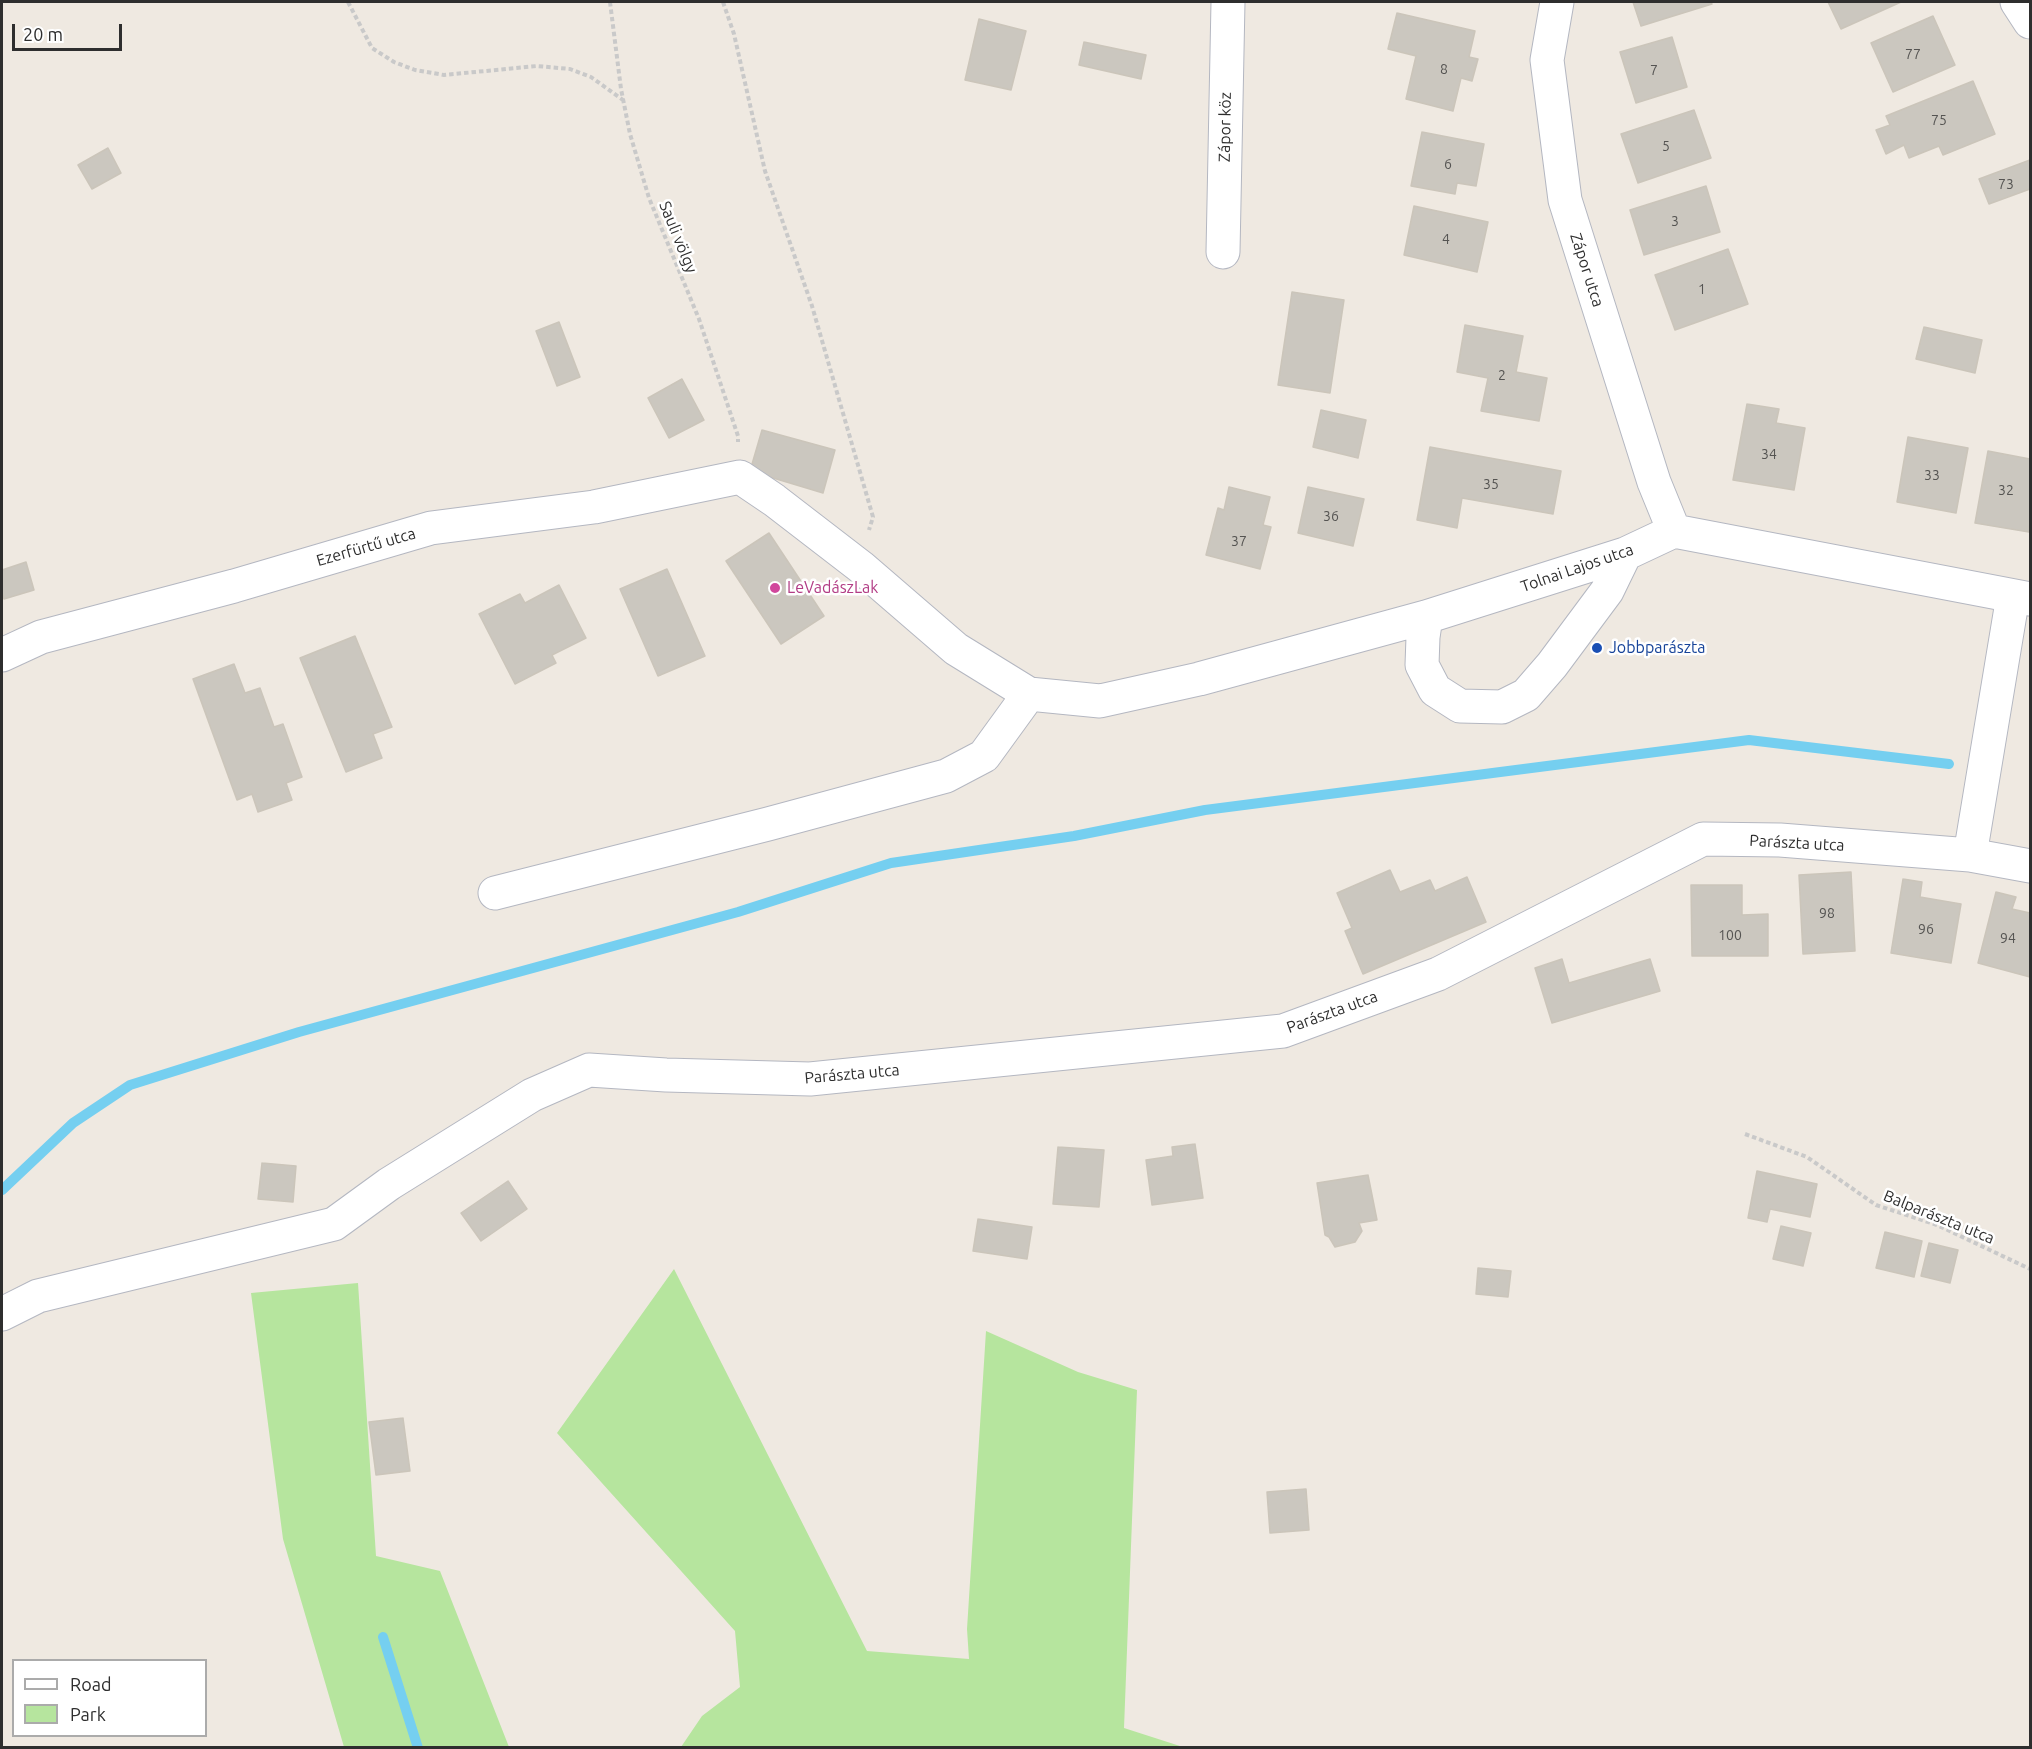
<!DOCTYPE html>
<html>
<head>
<meta charset="utf-8">
<style>
	body { margin:0 }
	#map { position:relative; width:2032px; height:1749px; overflow:hidden; background:#efe9e1; font-family:Ubuntu,sans-serif }
	canvas { display:block }
	.frame { position:absolute; inset:0; border:3px solid #2e2e2e; pointer-events:none }
	.legend { position:absolute; left:12px; top:1659px; width:195px; height:78px; box-sizing:border-box; background:#fff; border:2px solid #ababab; margin:0; padding:8px 10px; list-style:none; font-size:18px; color:#2e2e2e }
	.legend li { display:flex; align-items:center; gap:12px; height:30px }
	.legend b { width:30px; border:2px solid #ababab }
	.scale { position:absolute; left:12px; top:24px; width:110px; height:27px; box-sizing:border-box; border:3px solid #2e2e2e; border-top:0; padding-left:8px; font-size:18px; line-height:21px; white-space:nowrap; color:#2e2e2e; -webkit-text-stroke:4px #fff; paint-order:stroke }
</style>
</head>
<body>
<div id="map">
<canvas width="2032" height="1749"></canvas>
<div class="frame"></div>
<ul class="legend">
<li><b style="height:8px;background:#fff"></b>Road</li>
<li><b style="height:16px;background:#b6e59e"></b>Park</li>
</ul>
<div class="scale">20 m</div>
</div>
<script>
const g = document.querySelector('canvas').getContext('2d');
g.lineJoin = 'round';
function fillPath(path, color) { g.fillStyle = color; g.fill(path, 'evenodd'); }
const shape = rows => new Path2D(rows.map(r => 'M' + r).join(''));
function stroke(path, color, width, dash) { g.strokeStyle = color; g.lineWidth = width; g.lineCap = dash ? 'butt' : 'round'; g.setLineDash(dash || []); g.stroke(path); }
function write(font, color, halo, rows, align = 'center') {
  g.font = font + ' Ubuntu,sans-serif'; g.lineWidth = 5; g.setLineDash([]); g.textBaseline = 'middle'; g.strokeStyle = halo; g.fillStyle = color; for (const [text, x, y, turn = 0] of rows) {
    g.save(); g.translate(x, y); g.rotate((+turn || 0) * Math.PI / 180); g.textAlign = isNaN(turn) ? turn : align; if (halo) g.strokeText(text, 0, 0); g.fillText(text, 0, 0); g.restore();
  }
}
fillPath(shape([
	[674,1269,867,1651,969,1659,967,1629,986,1331,1078,1372,1137,1390,1124,1728,1183,1747,681,1747,702,1716,740,1687,735,1631,557,1433],
	[358,1283,376,1556,440,1571,509,1747,344,1747,283,1539,251,1293]
]), '#b6e59e');
stroke(shape([
	[2,1190,73,1123,130,1085,299,1032,738,912,891,863,1074,836,1205,810,1749,740,1949,764],
	[383,1637,418,1748]
]), '#75cff0', 10);
const building = shape([
	[1633,2,1711,2,1712,4,1641,26,1633,2],
	[1828,2,1901,2,1841,29,1828,2],
	[1397,13,1475,31,1469,57,1478,59,1472,81,1461,78,1453,111,1406,99,1416,56,1388,49,1397,13],
	[1933,16,1955,65,1893,92,1871,43,1933,16],
	[979,19,1026,31,1011,90,965,80,979,19],
	[1672,37,1687,87,1636,103,1620,52,1672,37],
	[1084,42,1146,55,1141,79,1079,65,1084,42],
	[1973,81,1995,134,1943,155,1939,146,1909,158,1904,145,1886,154,1876,130,1890,125,1886,116,1973,81],
	[1694,110,1711,158,1638,183,1621,134,1694,110],
	[1422,132,1484,144,1476,186,1457,183,1455,194,1411,186,1422,132],
	[108,148,121,173,92,189,78,165,108,148],
	[2030,160,2030,189,1989,204,1979,179,2030,160],
	[1706,186,1720,232,1644,255,1630,210,1706,186],
	[1414,206,1488,222,1477,272,1404,255,1414,206],
	[1728,249,1748,304,1675,330,1655,275,1728,249],
	[1292,292,1344,300,1330,393,1278,385,1292,292],
	[559,322,580,377,557,386,536,331,559,322],
	[1465,325,1523,336,1516,372,1547,378,1539,421,1481,411,1488,378,1457,372,1465,325],
	[1924,327,1982,340,1975,373,1916,359,1924,327],
	[682,379,704,420,669,438,648,398,682,379],
	[1747,404,1779,409,1776,423,1805,428,1794,490,1733,480,1747,404],
	[1321,410,1366,420,1358,458,1313,447,1321,410],
	[762,430,835,450,823,493,750,471,762,430],
	[1908,437,1968,448,1956,513,1897,502,1908,437],
	[1430,447,1561,471,1553,514,1462,498,1457,528,1417,520,1430,447],
	[1988,451,2030,459,2030,521,2029,532,1975,523,1988,451],
	[1229,487,1270,497,1263,525,1271,527,1260,569,1206,555,1218,508,1224,510,1229,487],
	[1308,487,1364,499,1353,546,1298,533,1308,487],
	[769,533,824,616,781,644,726,561,769,533],
	[26,562,34,590,4,599,2,592,2,570,26,562],
	[667,569,705,656,658,676,620,589,667,569],
	[559,585,586,638,552,655,556,663,515,684,479,614,520,594,525,603,559,585],
	[355,636,392,727,373,734,382,758,346,772,300,658,355,636],
	[234,664,245,693,260,688,274,727,283,724,302,777,286,783,292,800,258,812,252,794,237,800,193,679,234,664],
	[1390,870,1400,892,1430,880,1435,891,1467,877,1486,922,1363,974,1345,931,1352,928,1337,893,1390,870],
	[1851,872,1855,951,1803,954,1799,875,1851,872],
	[1903,879,1922,882,1920,897,1961,904,1951,963,1891,953,1903,879],
	[1691,885,1742,885,1742,915,1768,914,1768,956,1692,956,1691,885],
	[1996,892,2016,897,2012,909,2030,913,2030,977,1978,963,1996,892],
	[1562,959,1569,983,1650,959,1660,991,1552,1023,1535,968,1562,959],
	[1195,1144,1203,1198,1152,1205,1146,1160,1173,1156,1172,1147,1195,1144],
	[1058,1147,1104,1150,1099,1207,1053,1204,1058,1147],
	[262,1163,296,1166,293,1202,258,1199,262,1163],
	[1757,1171,1817,1184,1810,1217,1770,1209,1767,1222,1748,1218,1757,1171],
	[1368,1175,1377,1220,1359,1223,1362,1231,1355,1242,1335,1247,1329,1237,1325,1235,1317,1183,1368,1175],
	[508,1181,527,1209,481,1241,461,1213,508,1181],
	[978,1219,1032,1227,1027,1259,973,1251,978,1219],
	[1781,1226,1811,1233,1803,1266,1773,1259,1781,1226],
	[1885,1232,1922,1241,1914,1277,1876,1268,1885,1232],
	[1929,1243,1958,1250,1950,1283,1921,1276,1929,1243],
	[1478,1268,1511,1271,1508,1297,1476,1294,1478,1268],
	[403,1418,410,1471,376,1475,369,1422,403,1418],
	[1306,1489,1309,1530,1270,1533,1267,1492,1306,1489]
]);
fillPath(building, '#cbc7bf');
stroke(building, '#cbc5ba', 1.5);
const minor = shape([
	[1557,2,1547,60,1565,200,1654,482,1674,531],
	[2017,2,2030,22],
	[1223,252,1228,2],
	[1426,617,1423,637,1422,665,1435,690,1460,706,1502,707,1526,695,1552,665,1607,591,1625,554],
	[2,655,41,637,234,586,431,528,594,507,740,477,774,500,861,567,956,649,1029,694,1100,701,1199,679,1426,617,1625,554,1674,531,2030,599],
	[1970,855,2013,596],
	[495,893,768,824,946,776,984,756,1029,694],
	[2,1314,38,1296,334,1224,389,1184,532,1095,589,1070,666,1075,810,1079,1283,1031,1438,974,1703,839,1780,840,1970,855,2030,866]
]);
stroke(minor, '#b4b7c1', 35);
stroke(shape([
	[348,2,372,48,394,62,415,70,444,75,537,66,570,69,591,77,623,100],
	[610,2,621,89,630,134,649,198,699,319,738,436,738,442],
	[723,2,734,34,765,171,812,306,873,517,869,530],
	[1745,1134,1807,1157,1876,1205,1937,1225,2030,1269]
]), '#c9c9c9', 4, [4.5, 3]);
stroke(minor, '#fff', 33);
for (const [x, y, r, color] of [
	[775,588,6,"#d1479c"],
	[1597,648,6,"#1a4fb4"]
]) { const dot = new Path2D(); dot.arc(x, y, r, 0, 2 * Math.PI); g.fillStyle = color; g.fill(dot); stroke(dot, '#fff', 2); }
write('14px', '#555452', null, [
	["77",1913,54],
	["8",1444,69],
	["7",1654,70],
	["75",1939,120],
	["5",1666,146],
	["6",1448,164],
	["73",2006,184],
	["3",1675,221],
	["4",1446,239],
	["1",1702,289],
	["2",1502,375],
	["34",1769,454],
	["33",1932,475],
	["35",1491,484],
	["32",2006,490],
	["36",1331,516],
	["37",1239,541],
	["98",1827,913],
	["96",1926,929],
	["100",1730,935],
	["94",2008,938]
]);
write('16px', '#2e2e2e', '#fff', [
	["Zápor köz",1225,127,-89],
	["Sauli völgy",678,237,68],
	["Zápor utca",1587,270,72],
	["Ezerfürtű utca",366,547,-16],
	["Tolnai Lajos utca",1577,568,-19],
	["Parászta utca",1797,843,3],
	["Parászta utca",1332,1012,-20],
	["Parászta utca",852,1074,-5],
	["Balparászta utca",1939,1217,22]
]);
write('16px', '#b23c85', '#fff', [
	["LeVadászLak",787,588]
], 'left');
write('16px', '#164399', '#fff', [
	["Jobbparászta",1609,648]
], 'left');
</script>
</body>
</html>
